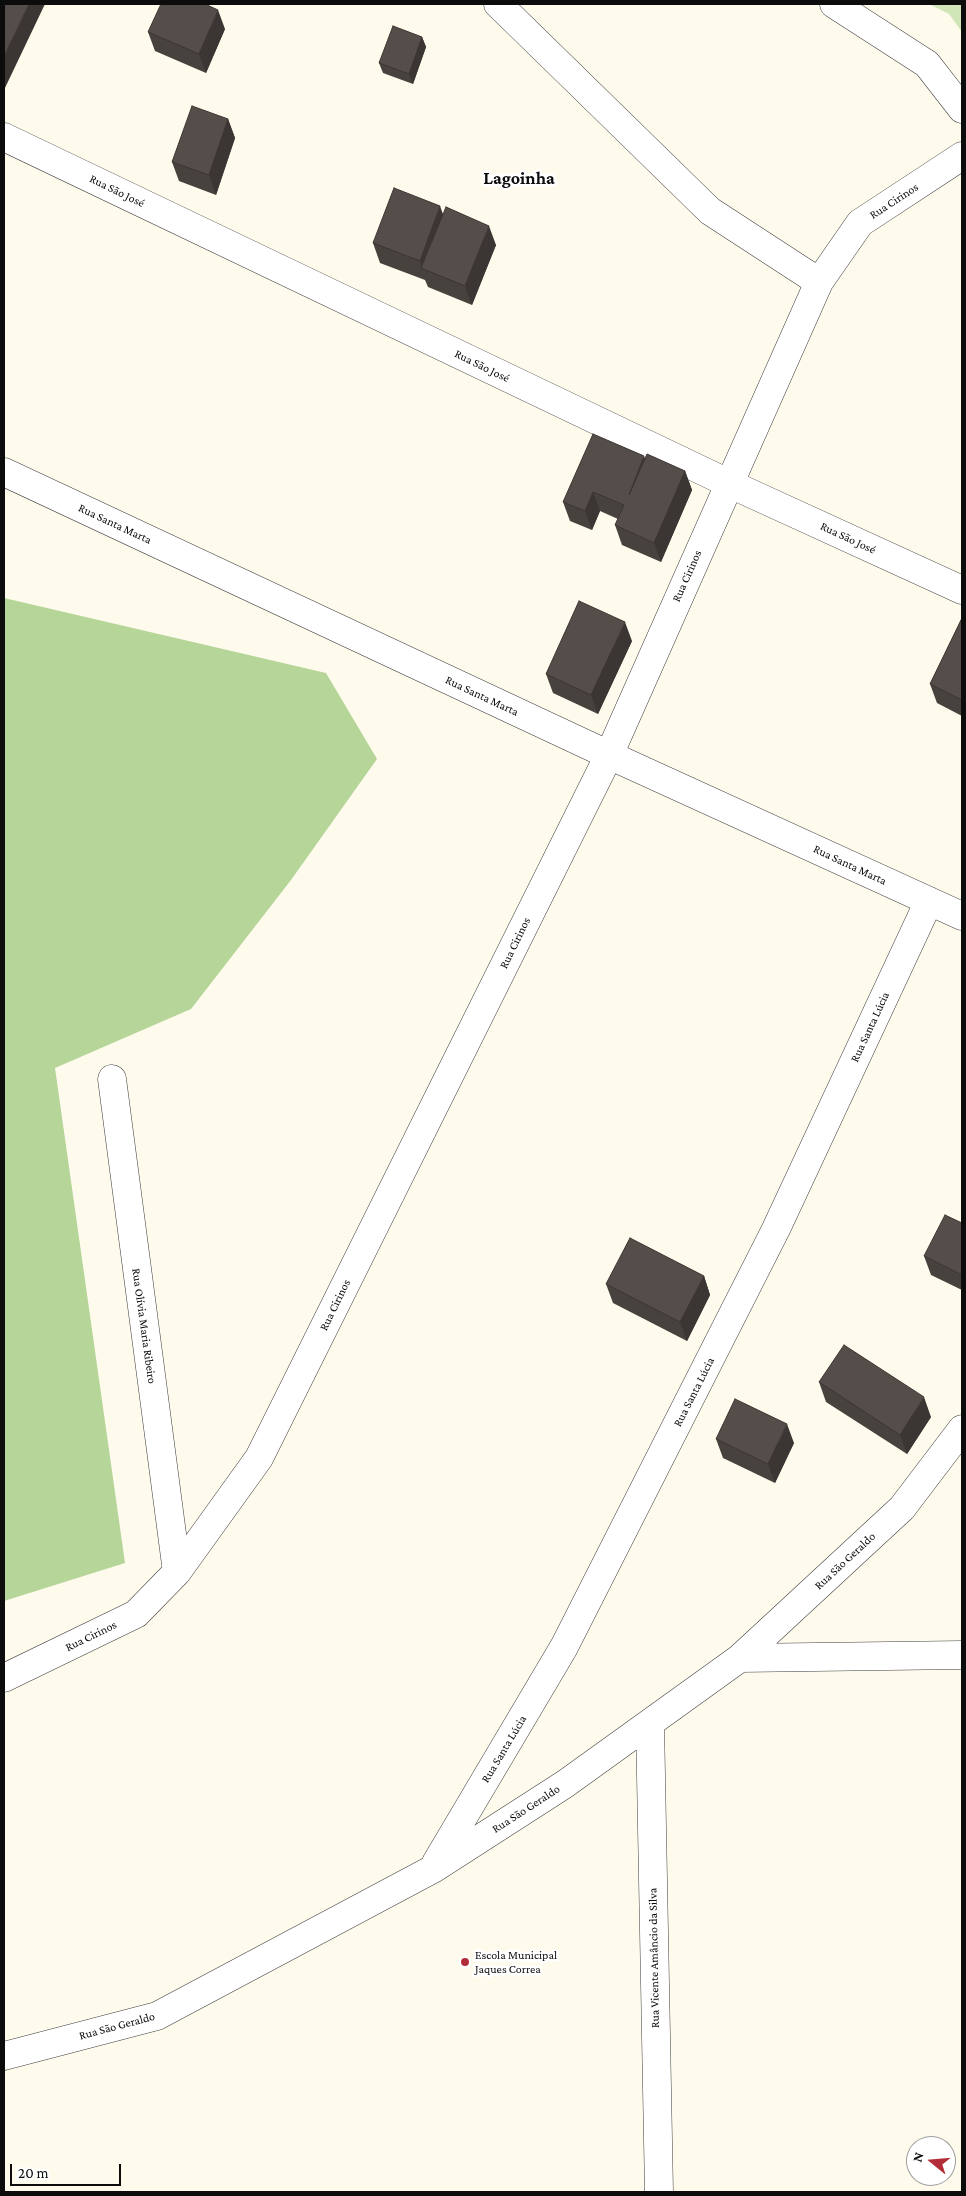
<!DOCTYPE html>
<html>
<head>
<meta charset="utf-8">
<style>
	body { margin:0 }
	#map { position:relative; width:966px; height:2196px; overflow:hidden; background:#fefaec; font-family:"Crimson Pro",serif }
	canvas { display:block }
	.frame { position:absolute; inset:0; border:5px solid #0c0c0c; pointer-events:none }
	.north { position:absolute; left:906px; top:2136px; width:50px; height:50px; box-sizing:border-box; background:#fff; border:1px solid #9e9e9e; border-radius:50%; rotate:287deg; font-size:14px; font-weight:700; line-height:20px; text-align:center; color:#0c0c0c }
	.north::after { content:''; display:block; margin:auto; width:18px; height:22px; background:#b32d38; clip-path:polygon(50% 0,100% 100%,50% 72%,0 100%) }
	.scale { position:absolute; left:10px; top:2164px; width:111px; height:22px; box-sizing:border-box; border:2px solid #0c0c0c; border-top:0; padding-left:6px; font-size:15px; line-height:18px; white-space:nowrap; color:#0c0c0c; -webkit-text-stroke:4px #fff; paint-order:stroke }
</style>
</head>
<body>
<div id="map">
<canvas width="966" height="2196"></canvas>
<div class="frame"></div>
<div class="north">N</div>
<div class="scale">20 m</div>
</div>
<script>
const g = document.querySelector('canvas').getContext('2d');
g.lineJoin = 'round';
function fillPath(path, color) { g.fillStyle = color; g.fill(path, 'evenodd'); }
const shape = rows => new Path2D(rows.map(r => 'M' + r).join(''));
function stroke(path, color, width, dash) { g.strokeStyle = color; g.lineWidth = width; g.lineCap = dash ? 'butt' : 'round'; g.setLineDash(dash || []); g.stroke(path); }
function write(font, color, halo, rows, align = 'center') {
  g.font = font + ' "Crimson Pro",serif'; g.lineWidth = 5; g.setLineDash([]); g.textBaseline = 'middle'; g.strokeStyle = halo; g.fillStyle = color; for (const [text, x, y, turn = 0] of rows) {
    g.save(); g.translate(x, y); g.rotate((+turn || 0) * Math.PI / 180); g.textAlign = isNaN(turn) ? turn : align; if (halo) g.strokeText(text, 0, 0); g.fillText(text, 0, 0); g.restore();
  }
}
fillPath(shape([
	[929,4,962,4,962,32,949,14]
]), '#d1e6b8');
fillPath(shape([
	[4,598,326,673,377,759,291,880,191,1009,55,1068,125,1563,4,1601]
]), '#b6d599');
const minor = shape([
	[498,4,710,211,819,282],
	[834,4,927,64,962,109],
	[4,137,728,483,962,590],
	[4,472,609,755,962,916],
	[112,1079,177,1572],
	[740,1658,962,1655],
	[4,1678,136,1614,177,1572,259,1458,609,755,819,282,860,223,962,156],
	[650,1723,659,2192],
	[436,1863,564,1647,776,1229,929,901],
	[4,2056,157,2016,433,1869,565,1784,740,1658,902,1508,962,1429]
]);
stroke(minor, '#3f3f3f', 29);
stroke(minor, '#fff', 28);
fillPath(shape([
	[225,29,206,73,155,51,148,32],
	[422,37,426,47,413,84,383,73,379,63],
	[228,119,235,138,216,195,179,181,172,162],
	[443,214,496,245,472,305,428,287,425,280,380,263,373,243],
	[645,458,685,471,692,490,661,562,622,545,615,525,618,519,600,511,592,530,570,521,563,502],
	[962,618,962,716,937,703,930,684],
	[632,641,598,714,553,693,546,674],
	[962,1223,962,1290,931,1275,924,1256],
	[704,1276,710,1295,687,1341,613,1303,606,1284],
	[819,1382,931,1417,907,1454,826,1402],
	[716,1439,794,1443,775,1483,723,1458]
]), '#48423f');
fillPath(shape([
	[29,4,45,4,4,90,4,56],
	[218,10,225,29,206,73,199,54],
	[422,37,426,47,413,84,409,74],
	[228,119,235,138,216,195,209,175],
	[440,206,447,225,422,268,420,261],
	[489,226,496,245,472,305,465,286],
	[644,456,651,475,629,495],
	[685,471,692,490,661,562,654,543],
	[593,492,600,511,592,530,585,511],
	[625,622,632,641,598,714,591,695],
	[704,1276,710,1295,687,1341,680,1322],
	[924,1397,931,1417,907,1454,900,1435],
	[787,1424,794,1443,775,1483,768,1464]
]), '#3b3633');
const building = shape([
	[4,4,29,4,4,56,4,4],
	[161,4,205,4,218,10,199,54,148,32,161,4],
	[393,26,422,37,409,74,379,63,393,26],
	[192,106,228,119,209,175,172,162,192,106],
	[394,188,440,206,420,261,373,243,394,188],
	[446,207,489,226,465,286,421,268,446,207],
	[593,434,644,456,629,495,647,454,685,471,654,543,615,525,624,505,593,492,585,511,563,502,593,434],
	[579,601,625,622,591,695,546,674,579,601],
	[962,618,962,700,930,684,962,618],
	[945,1215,962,1223,962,1275,924,1256,945,1215],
	[630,1238,704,1276,680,1322,606,1284,630,1238],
	[844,1345,924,1397,900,1435,819,1382,844,1345],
	[735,1399,787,1424,768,1464,716,1439,735,1399]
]);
fillPath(building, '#544d49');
stroke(building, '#3b3633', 1);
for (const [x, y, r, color] of [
	[465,1962,5,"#b32d38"]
]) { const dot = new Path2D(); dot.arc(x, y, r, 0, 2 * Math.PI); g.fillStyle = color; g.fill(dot); stroke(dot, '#fff', 2); }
write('12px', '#0c0c0c', '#fff', [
	["Rua São José",117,191,26],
	["Rua Cirinos",894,201,-33],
	["Rua São José",482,366,26],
	["Rua Santa Marta",115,524,25],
	["Rua São José",848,538,25],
	["Rua Cirinos",687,576,-66],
	["Rua Santa Marta",482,696,25],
	["Rua Santa Marta",850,865,25],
	["Rua Cirinos",515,943,-64],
	["Rua Santa Lúcia",870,1027,-65],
	["Rua Cirinos",335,1305,-64],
	["Rua Olívia Maria Ribeiro",144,1326,82],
	["Rua Santa Lúcia",694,1392,-63],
	["Rua São Geraldo",845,1561,-43],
	["Rua Cirinos",91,1636,-26],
	["Rua Santa Lúcia",504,1749,-59],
	["Rua São Geraldo",526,1809,-33],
	["Rua Vicente Amâncio da Silva",654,1958,-91],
	["Rua São Geraldo",117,2026,-15]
]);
write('12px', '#0c0c0c', '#fff', [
	["Escola Municipal",475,1955],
	["Jaques Correa",475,1969]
], 'left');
write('bold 18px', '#0c0c0c', '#fff', [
	["Lagoinha",519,178]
]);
</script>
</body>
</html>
